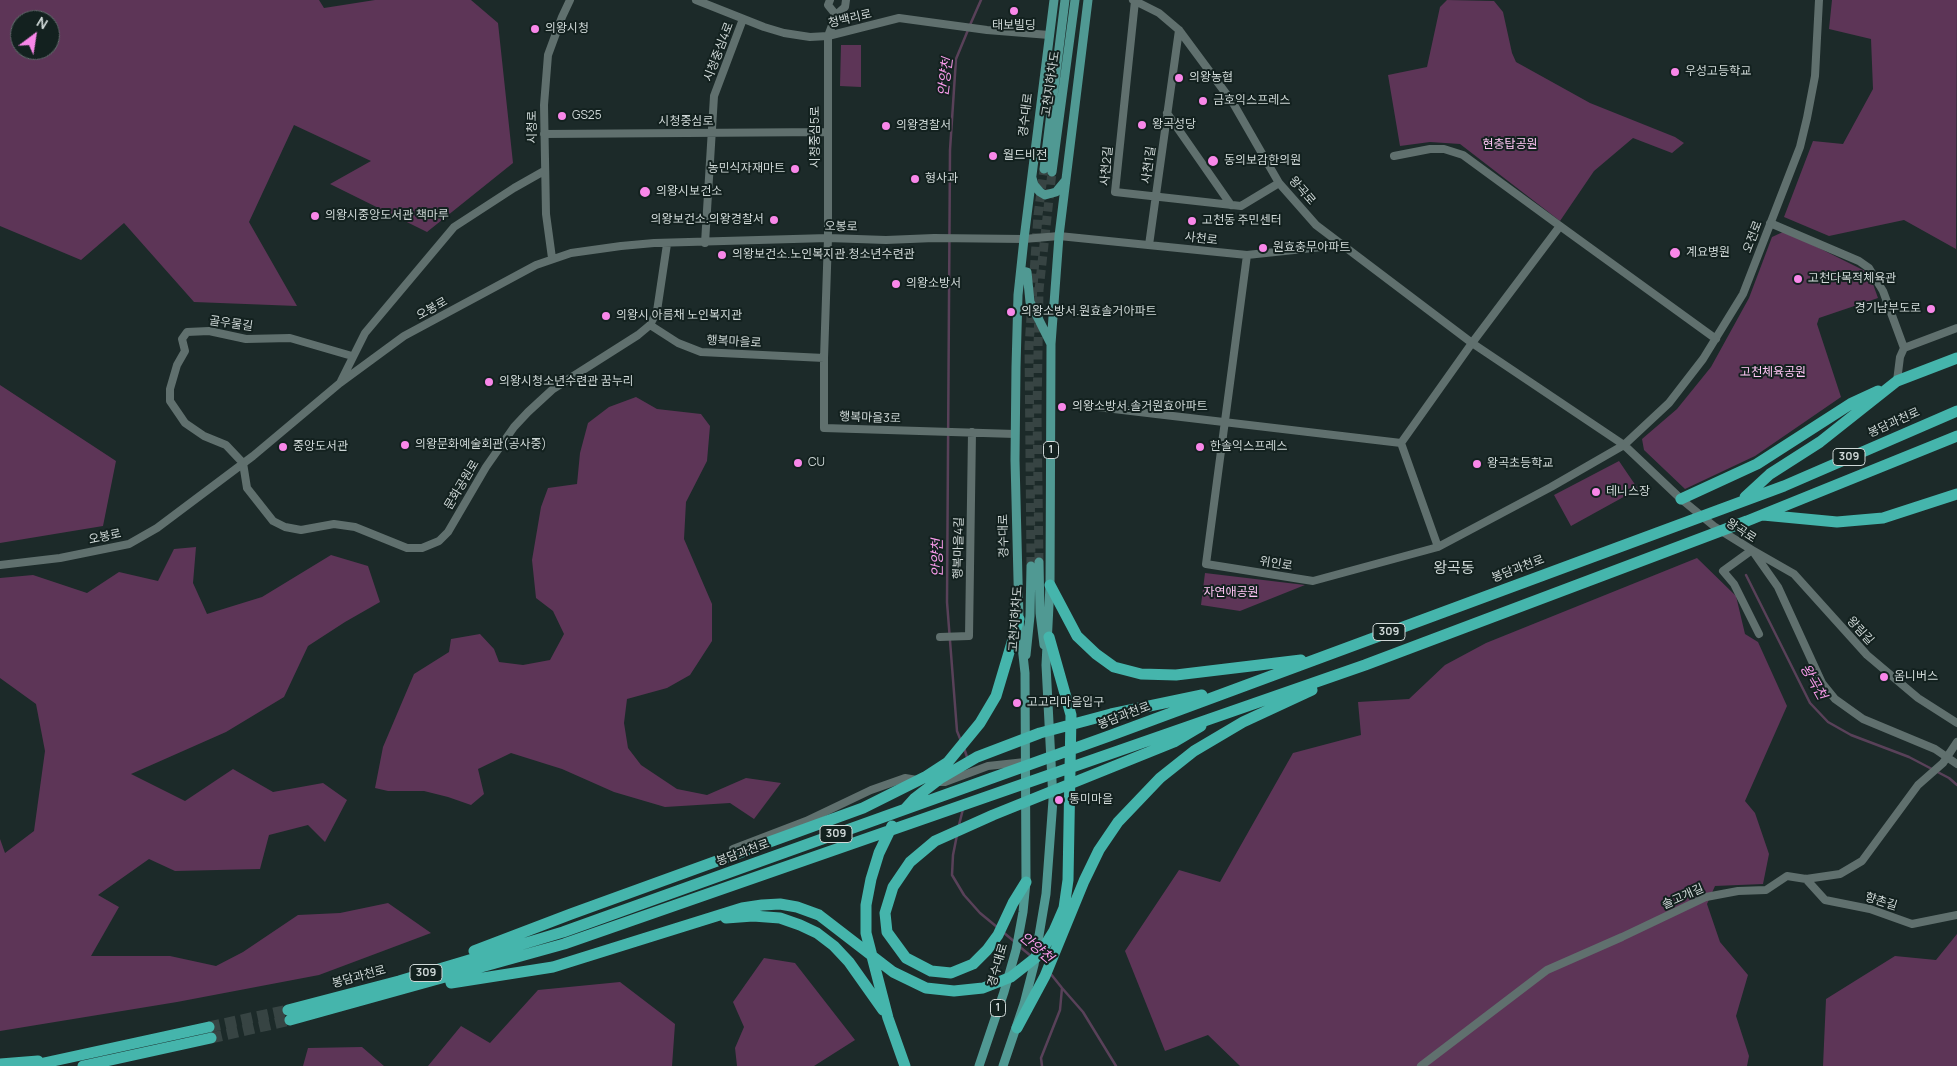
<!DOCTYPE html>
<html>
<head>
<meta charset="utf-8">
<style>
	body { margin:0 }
	#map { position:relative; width:1957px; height:1066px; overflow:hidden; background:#1c2a29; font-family:Manrope,sans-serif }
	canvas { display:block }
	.north { position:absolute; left:10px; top:10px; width:50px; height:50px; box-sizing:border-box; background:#13211f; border:1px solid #5e6a69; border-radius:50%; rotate:31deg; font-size:14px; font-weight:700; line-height:20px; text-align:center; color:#cfd8d7 }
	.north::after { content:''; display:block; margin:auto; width:18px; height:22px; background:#f987e9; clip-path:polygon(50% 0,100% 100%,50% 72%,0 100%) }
</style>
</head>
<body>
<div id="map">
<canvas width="1957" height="1066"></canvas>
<div class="north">N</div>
</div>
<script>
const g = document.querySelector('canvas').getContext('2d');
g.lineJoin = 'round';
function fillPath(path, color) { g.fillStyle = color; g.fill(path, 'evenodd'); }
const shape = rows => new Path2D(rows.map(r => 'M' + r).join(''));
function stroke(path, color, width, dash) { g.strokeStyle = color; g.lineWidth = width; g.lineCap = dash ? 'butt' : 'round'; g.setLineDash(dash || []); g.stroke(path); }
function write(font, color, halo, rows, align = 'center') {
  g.font = font + ' Manrope,"Noto Sans KR",sans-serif'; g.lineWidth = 4; g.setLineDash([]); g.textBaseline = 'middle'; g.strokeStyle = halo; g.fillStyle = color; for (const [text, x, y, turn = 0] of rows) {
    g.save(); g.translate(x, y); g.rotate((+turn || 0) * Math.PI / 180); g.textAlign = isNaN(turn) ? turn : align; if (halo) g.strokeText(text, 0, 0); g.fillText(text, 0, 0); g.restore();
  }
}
fillPath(shape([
	[0,0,319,0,324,8,375,0,471,0,498,23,513,163,427,232,330,184,371,161,294,125,249,222,297,306,194,302,124,223,81,260,0,226],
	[20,20,50,20,50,50,20,50],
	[1447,0,1494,1,1503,12,1512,53,1516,62,1590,103,1675,137,1684,143,1672,153,1633,138,1594,171,1560,221,1460,144,1430,142,1400,146,1388,75,1427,67,1440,7],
	[1832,0,1957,0,1956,249,1904,220,1829,236,1784,217,1813,141,1843,144,1873,89,1871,39,1829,29],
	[841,45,861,45,861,87,840,86],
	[1785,231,1869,273,1878,298,1819,318,1817,324,1841,397,1755,456,1685,489,1644,450,1642,439,1677,409,1711,367,1749,298,1772,237],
	[0,385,116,461,103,526,0,543],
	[636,397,657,409,701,414,710,426,707,461,686,502,684,539,712,604,712,641,690,675,667,688,627,699,624,723,628,748,641,765,677,789,707,795,746,778,781,783,754,819,730,803,665,807,614,792,562,769,511,753,478,769,484,794,471,805,448,797,424,791,388,791,375,788,383,747,414,674,449,652,451,639,480,634,494,649,499,662,523,665,550,660,564,634,553,611,536,598,532,560,541,507,548,488,577,484,580,453,588,423,609,407],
	[1619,461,1638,489,1571,526,1554,495],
	[196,547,193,583,207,614,262,597,331,555,368,566,380,602,345,622,308,646,284,697,226,732,131,774,185,801,233,769,273,792,323,783,347,800,325,842,308,825,269,835,260,869,175,871,149,859,98,895,119,907,91,956,170,956,216,966,243,952,298,915,340,913,388,903,431,933,319,975,177,1002,0,1031,0,839,5,853,34,831,45,751,36,704,0,678,0,578,33,575,87,593,119,572,158,581,174,549],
	[1697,558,1736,596,1745,634,1758,642,1787,706,1745,801,1755,813,1769,854,1763,884,1715,886,1707,904,1720,942,1748,975,1736,1016,1749,1056,1747,1066,1240,1066,1208,1035,1165,1051,1125,951,1179,870,1220,882,1293,753,1361,735,1358,702,1409,699,1445,665,1486,643],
	[1205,573,1305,585,1240,611,1201,605],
	[1957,934,1957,1066,1823,1066,1826,999,1895,956,1936,960],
	[764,958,795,963,855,1040,814,1066,737,1066,735,1048,744,1027,733,1002],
	[620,982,675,1024,672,1066,428,1066,461,1026,490,1043,538,990],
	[362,1047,384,1066,303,1066,308,1048]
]), '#5d3557');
stroke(shape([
	[970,25,981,0],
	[1746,575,1810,703,1828,722,1851,735,1909,757,1949,778,1957,785],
	[961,741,957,731,947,602,950,150,956,59,968,30],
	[964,748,968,760],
	[959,825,963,809],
	[957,835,953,855,952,875,964,895,980,913,997,927],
	[1003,932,1016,943],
	[1020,947,1031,956],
	[1062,988,1083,1012,1116,1066],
	[1042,1066,1041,1058,1060,1010,1062,988,1050,973]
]), '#594159', 2.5);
stroke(shape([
	[1039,562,1037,413,1039,290,1052,172],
	[1031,566,1029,346,1038,215,1044,169]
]), '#374443', 9, [9, 4.5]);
stroke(shape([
	[209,1027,288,1010],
	[211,1038,290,1020]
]), '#374443', 11, [11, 5.5]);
stroke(shape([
	[696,0,764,27,784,33,810,37,828,36,899,18,987,30,1049,35],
	[830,0,828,5,836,15],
	[846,0,845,7,836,15,828,36,828,238,824,358,824,428,1015,434],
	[1133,0,1159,13,1179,30,1233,103,1279,183,1316,225,1472,343,1624,445,1681,499,1715,527,1752,550,1778,587,1822,683,1835,699,1863,719,1935,749,1957,764],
	[1135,1,1115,192,1241,206,1279,183],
	[1167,113,1231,205],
	[544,134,828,132],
	[1770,223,1859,261,1869,268,1883,291,1904,348],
	[1560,226,1716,339],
	[705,243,714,96,743,19],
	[1149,245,1179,30],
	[1247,255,1206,564,1313,581,1438,547,1551,487,1624,445,1669,403,1703,359,1743,294,1800,147,1807,118,1815,76,1819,0],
	[552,258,546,214,544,105,548,55,562,17,570,0],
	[650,325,678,343,701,352,824,358],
	[352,356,290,338,246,339,209,331,187,332,182,339,185,351,177,365,170,389,170,401,185,423,204,436,226,445,243,463,247,488,273,521,285,527,301,530,334,524,355,527,407,548,422,548,439,541,448,532,486,467,514,427,528,412,553,389,638,335,650,325,657,311,667,244],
	[341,381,365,333,454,227,514,188,544,171],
	[1897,381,1900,357,1904,348,1957,328],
	[1080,405,1401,443,1472,343,1560,226,1463,155,1444,149,1430,149,1394,156],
	[1401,443,1438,547],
	[0,565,60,558,129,544,157,528,253,456,340,383,404,336,536,265,571,253,621,246,654,243,828,238,886,240,934,238,1024,239,1059,236,1247,255,1341,245],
	[1759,634,1734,584,1723,571,1752,550,1794,574,1867,655,1918,698,1957,723],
	[940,637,969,636,972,432],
	[938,782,945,782,988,766,1025,762],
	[733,849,806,821,871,790,905,778,917,780],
	[1806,879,1825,900,1870,909,1912,924,1957,915],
	[1421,1066,1547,970,1622,937,1706,897,1738,891,1766,890,1787,876,1806,879,1840,874,1862,861,1918,785,1943,763,1957,742]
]), '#60706e', 8);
stroke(shape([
	[1044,169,1065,0],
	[1052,172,1075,0],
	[1032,178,1034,185,1040,192,1045,195,1056,192,1065,181],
	[1020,278,1023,271,1027,272,1030,302,1051,344],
	[1039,562,1040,613,1044,645],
	[1026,655,1030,616,1031,566],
	[979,1066,1004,992,1016,950,1023,912,1026,882,1025,673,1019,619,1015,460,1016,367,1018,295,1024,239,1054,0],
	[1003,1066,1024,1004,1034,965,1046,894,1053,800,1046,665,1050,585,1051,344,1059,236,1088,0]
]), '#509993', 9);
stroke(shape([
	[1745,497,1770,474,1820,442,1897,381,1957,358],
	[1681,499,1757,464,1852,403,1878,391],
	[1763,515,1837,522,1883,518,1957,494],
	[1050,585,1077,636,1096,654,1114,667,1141,674,1176,675,1301,660],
	[906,808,915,798,941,778,977,757,1040,733,1111,714,1202,695],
	[892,826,879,853,871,879,866,905,866,933,888,1018,905,1066],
	[1026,882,1013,903,998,935,987,950,973,964,951,973,931,971,906,958,887,932,885,913,893,887,910,862,935,841,993,815,1174,742,1201,726],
	[726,918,753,916,780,918,800,925,817,933,834,946,849,962,883,1010],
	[474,951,571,914,863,808,925,777,948,762,980,723,996,696,1019,619],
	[451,983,553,967,742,908,762,905,780,904,797,907,819,915,893,972,926,988,954,991,983,988,1011,977,1039,955,1054,931,1064,908,1068,880,1071,715,1049,637],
	[288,1010,399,981,563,932,1109,736,1784,486,1957,411],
	[290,1020,564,944,1365,665,1747,521,1957,436],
	[1017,1028,1045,976,1084,881,1099,850,1118,822,1160,778,1194,751,1243,722,1312,690],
	[0,1064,38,1061],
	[30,1066,209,1027],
	[83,1066,211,1038]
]), '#45b5ac', 11);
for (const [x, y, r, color] of [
	[1014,11,5,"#f987e9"],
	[535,29,5,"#f987e9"],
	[1675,72,5,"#f987e9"],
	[1179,78,5,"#f987e9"],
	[1203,101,5,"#f987e9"],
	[562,116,5,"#f987e9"],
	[1142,125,5,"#f987e9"],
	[886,126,5,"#f987e9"],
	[993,156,5,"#f987e9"],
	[1213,161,6,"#f987e9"],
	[795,169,5,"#f987e9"],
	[915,179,5,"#f987e9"],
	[645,192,6,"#f987e9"],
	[315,216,5,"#f987e9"],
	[774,220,5,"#f987e9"],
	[1192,221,5,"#f987e9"],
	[1263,248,5,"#f987e9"],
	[1675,253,6,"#f987e9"],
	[722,255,5,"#f987e9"],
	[1798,279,5,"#f987e9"],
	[896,284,5,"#f987e9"],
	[1931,309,5,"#f987e9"],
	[1011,312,5,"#f987e9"],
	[606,316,5,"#f987e9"],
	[489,382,5,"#f987e9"],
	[1062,407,5,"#f987e9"],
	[405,445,5,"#f987e9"],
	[283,447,5,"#f987e9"],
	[1200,447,5,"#f987e9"],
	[798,463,5,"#f987e9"],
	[1477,464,5,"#f987e9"],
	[1596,492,5,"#f987e9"],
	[1884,677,5,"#f987e9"],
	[1017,703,5,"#f987e9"],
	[1059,800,5,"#f987e9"]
]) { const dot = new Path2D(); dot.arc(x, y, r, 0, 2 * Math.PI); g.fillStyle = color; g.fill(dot); stroke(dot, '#13211f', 2); }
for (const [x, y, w] of [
	[1051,450,15],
	[1849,457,32],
	[1389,632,32],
	[836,834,32],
	[426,973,32],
	[998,1008,15]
]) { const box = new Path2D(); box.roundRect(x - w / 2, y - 8.5, w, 17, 4); g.fillStyle = '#13211f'; g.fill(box); stroke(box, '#cfd8d7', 1); }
write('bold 11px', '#cfd8d7', null, [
	["1",1051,450],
	["309",1849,457],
	["309",1389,632],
	["309",836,834],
	["309",426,973],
	["1",998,1008]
]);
write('12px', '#cfd8d7', '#13211f', [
	["청백리로",850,19,-13],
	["시청중심4로",719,52,-69],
	["고천지하차도",1051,84,-82],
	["경수대로",1026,115,-83],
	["시청중심로",686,122],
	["시청로",533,127,-90],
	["시청중심5로",816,137,-90],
	["사천1길",1149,165,-82],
	["사천2길",1107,166,-85],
	["왕곡로",1302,191,49],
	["오봉로",841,227,1],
	["오전로",1753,237,-69],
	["사천로",1201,239,6],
	["오봉로",432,309,-29],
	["골우물길",231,324,8],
	["행복마을로",734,342,3],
	["행복마을3로",870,418,2],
	["봉담과천로",1894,423,-24],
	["문화공원로",462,485,-59],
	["왕곡로",1741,531,33],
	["경수대로",1004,536,-91],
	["오봉로",105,537,-12],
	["행복마을4길",959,548,-89],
	["위인로",1276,564,9],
	["봉담과천로",1518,569,-21],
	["고천지하차도",1016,619,-86],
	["왕림길",1860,631,48],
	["봉담과천로",1124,716,-21],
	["봉담과천로",743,853,-20],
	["솔고개길",1683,897,-24],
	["향촌길",1881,902,17],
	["경수대로",998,965,-74],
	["봉담과천로",359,977,-15]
]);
write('12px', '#cfd8d7', '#13211f', [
	["태보빌딩",1014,26,"center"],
	["의왕시청",545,29],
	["우성고등학교",1685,72],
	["의왕농협",1189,78],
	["금호익스프레스",1213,101],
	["GS25",572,116],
	["왕곡성당",1152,125],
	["의왕경찰서",896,126],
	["월드비전",1003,156],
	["동의보감한의원",1224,161],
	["농민식자재마트",785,169,"right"],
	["형사과",925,179],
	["의왕시보건소",656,192],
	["의왕시중앙도서관 책마루",325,216],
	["의왕보건소.의왕경찰서",764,220,"right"],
	["고천동 주민센터",1202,221],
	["원효충무아파트",1273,248],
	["계요병원",1686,253],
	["의왕보건소.노인복지관.청소년수련관",732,255],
	["고천다목적체육관",1808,279],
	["의왕소방서",906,284],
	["경기남부도로",1921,309,"right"],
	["의왕소방서.원효솔거아파트",1021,312],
	["의왕시 아름채 노인복지관",616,316],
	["의왕시청소년수련관 꿈누리",499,382],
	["의왕소방서.솔거원효아파트",1072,407],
	["의왕문화예술회관(공사중)",415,445],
	["중앙도서관",293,447],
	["한솔익스프레스",1210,447],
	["CU",808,463],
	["왕곡초등학교",1487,464],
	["테니스장",1606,492],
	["옴니버스",1894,677],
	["고고리마을입구",1027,703],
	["통미마을",1069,800]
], 'left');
write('12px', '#ffc6f5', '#13211f', [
	["현충탑공원",1510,145],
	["고천체육공원",1773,373],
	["자연애공원",1231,593]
]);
write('italic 14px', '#f89bea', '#13211f', [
	["안양천",946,77,-83],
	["안양천",938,558,-90],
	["왕곡천",1813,682,60],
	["안양천",1036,948,40]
]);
write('15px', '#cfd8d7', '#13211f', [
	["왕곡동",1454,569]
]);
</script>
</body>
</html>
